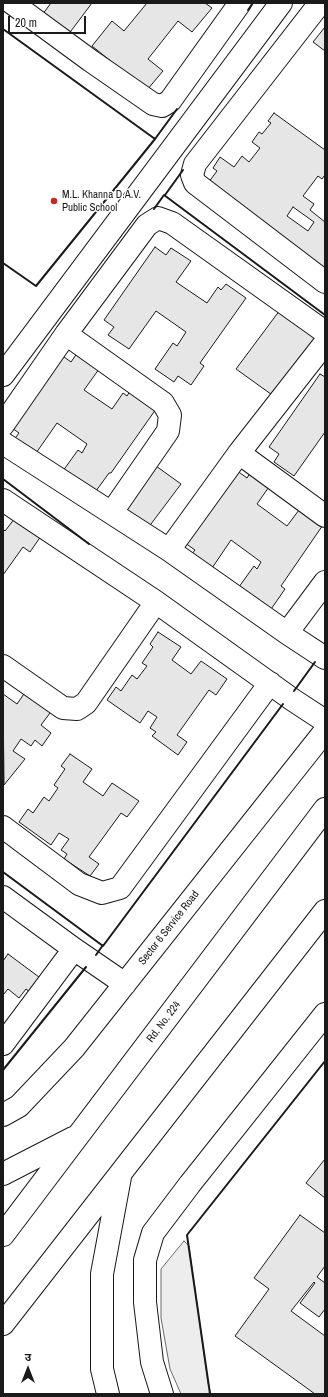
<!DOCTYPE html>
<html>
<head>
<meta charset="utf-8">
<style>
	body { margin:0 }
	#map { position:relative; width:328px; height:1397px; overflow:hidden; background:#fff; font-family:"Archivo Narrow","Noto Sans Devanagari",sans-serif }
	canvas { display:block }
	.frame { position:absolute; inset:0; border:4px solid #1a1a1a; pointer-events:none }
	.north { position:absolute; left:8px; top:1349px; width:40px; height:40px; -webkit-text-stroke:3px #fff; paint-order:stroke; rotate:0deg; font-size:11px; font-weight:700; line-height:16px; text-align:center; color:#1a1a1a }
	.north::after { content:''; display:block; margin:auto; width:14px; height:18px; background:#1a1a1a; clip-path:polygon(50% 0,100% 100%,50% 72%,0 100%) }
	.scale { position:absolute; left:8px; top:16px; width:78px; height:18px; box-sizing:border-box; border:2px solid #1a1a1a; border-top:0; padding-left:5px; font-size:12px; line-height:14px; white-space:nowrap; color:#1a1a1a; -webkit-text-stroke:3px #fff; paint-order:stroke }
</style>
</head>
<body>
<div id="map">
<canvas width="328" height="1397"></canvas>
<div class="frame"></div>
<div class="north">उ</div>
<div class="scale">20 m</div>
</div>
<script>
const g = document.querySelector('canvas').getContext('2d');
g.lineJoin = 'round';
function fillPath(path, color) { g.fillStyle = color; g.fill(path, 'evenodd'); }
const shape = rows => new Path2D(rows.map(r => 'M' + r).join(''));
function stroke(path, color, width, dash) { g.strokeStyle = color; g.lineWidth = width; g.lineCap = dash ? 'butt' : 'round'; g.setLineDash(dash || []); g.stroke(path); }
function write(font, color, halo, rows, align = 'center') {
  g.font = font + ' "Archivo Narrow",sans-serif'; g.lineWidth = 3; g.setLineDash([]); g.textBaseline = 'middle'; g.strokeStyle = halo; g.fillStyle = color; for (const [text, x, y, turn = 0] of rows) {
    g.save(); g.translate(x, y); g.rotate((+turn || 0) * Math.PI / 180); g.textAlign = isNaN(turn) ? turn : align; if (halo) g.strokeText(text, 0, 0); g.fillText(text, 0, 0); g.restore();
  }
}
const built = shape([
	[184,1241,189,1246,208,1383,211,1394,181,1394,170,1369,161,1318,161,1269,184,1241]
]);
fillPath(built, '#ededed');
stroke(built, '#6a6a6a', 1);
const building = shape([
	[51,3,92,3,68,35,42,15,51,3],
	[147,3,205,3,212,8,192,32,178,21,148,59,163,71,147,90,92,46,112,21,124,31,147,3],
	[325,27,325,51,313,42,325,27],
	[274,113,325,150,325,176,324,176,322,179,318,176,303,196,314,204,310,210,325,222,325,269,208,183,217,171,213,168,220,157,234,167,242,156,249,162,260,148,252,142,259,132,262,134,271,123,268,121,274,113],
	[293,207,314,222,308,231,287,216,293,207],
	[155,247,166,255,171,248,191,261,176,282,207,303,218,287,221,290,226,284,246,298,200,363,204,366,191,385,178,376,174,382,155,369,173,343,177,346,186,332,156,311,129,349,108,335,114,327,104,320,155,247],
	[280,310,318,339,275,397,236,369,280,310],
	[80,349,102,365,84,390,112,409,123,393,127,396,130,391,156,409,111,473,109,473,96,491,60,475,78,450,82,453,87,444,57,423,34,456,13,441,19,433,9,426,60,354,71,362,80,349],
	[320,374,325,377,325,432,294,476,274,462,279,454,269,447,320,374],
	[156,466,181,484,145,532,120,514,156,466],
	[236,470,247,478,252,470,271,484,257,504,287,526,299,510,325,522,281,586,285,589,267,615,236,591,254,566,257,569,261,562,231,540,208,574,187,560,195,550,185,543,236,470],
	[15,518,41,536,30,552,23,547,3,575,3,529,5,531,15,518],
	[158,632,181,647,172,660,191,674,201,661,227,679,216,695,209,690,177,735,187,742,178,755,152,736,156,732,150,728,157,717,148,711,140,723,107,700,116,687,121,691,132,675,137,679,147,666,142,663,153,647,150,644,158,632],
	[26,691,53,709,41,725,51,733,42,746,35,740,31,746,21,739,13,751,25,759,4,785,3,694,17,704,26,691],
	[70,754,92,769,83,782,103,796,112,783,139,801,127,817,121,813,89,857,99,864,90,876,64,859,67,854,61,850,69,839,59,833,51,845,19,822,28,809,33,813,44,797,49,801,58,788,54,785,65,769,61,766,70,754],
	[8,954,43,980,32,994,26,989,19,998,8,989,3,995,3,961,8,954],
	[325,1159,325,1198,306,1183,325,1159],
	[300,1215,325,1233,325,1266,317,1277,325,1283,325,1309,319,1317,300,1303,315,1283,314,1282,291,1311,325,1336,325,1394,315,1394,235,1336,269,1289,254,1278,300,1215]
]);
fillPath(building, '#e6e6e6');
stroke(building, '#1a1a1a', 1);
const minor = shape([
	[12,3,91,61,153,104,162,106,170,101,240,3],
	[320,3,195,164,192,175,195,183,325,282],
	[66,334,163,403,170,415,168,431,112,512],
	[3,375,281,3],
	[3,425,66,334,147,225,158,218,172,223,325,332],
	[3,443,169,550,287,633,325,658],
	[239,453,325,516],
	[3,500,156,602,293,700,325,721],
	[169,550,239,453,325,343],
	[287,633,325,582],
	[3,666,63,708,77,709,86,703,156,602],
	[3,827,79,884,102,893,120,888,270,683],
	[3,897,74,949,125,984],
	[3,1044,74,949],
	[3,1115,19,1106,74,1048,325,731],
	[162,1394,152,1362,145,1302,145,1260,153,1233,190,1184,325,1014]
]);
const secondary = shape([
	[3,1174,73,1138],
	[3,1235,325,809],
	[3,1324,325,911],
	[108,1394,102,1369,102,1274,120,1177]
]);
stroke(minor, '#1a1a1a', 24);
stroke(secondary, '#1a1a1a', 24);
stroke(minor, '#fff', 22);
stroke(secondary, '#fff', 22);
stroke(shape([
	[248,10,253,3],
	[3,29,155,139,36,286,3,263],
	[154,138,155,139,177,109],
	[165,195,183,170],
	[154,209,164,195,325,315],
	[3,479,89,544],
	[294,691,315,662],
	[3,872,103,946,283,704],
	[96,955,103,945],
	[3,1070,86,967],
	[210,1394,187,1235,325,1061]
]), '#1a1a1a', 2);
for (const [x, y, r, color] of [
	[54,201,4,"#c62828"]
]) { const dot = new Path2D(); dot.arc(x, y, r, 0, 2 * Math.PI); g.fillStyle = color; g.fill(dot); stroke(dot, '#fff', 1.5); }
write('11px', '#1a1a1a', '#fff', [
	["M.L. Khanna D.A.V.",62,195],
	["Public School",62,208]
], 'left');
write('11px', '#1a1a1a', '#fff', [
	["Sector 6 Service Road",169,928,-52],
	["Rd. No. 224",164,1022,-53]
]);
</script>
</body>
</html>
